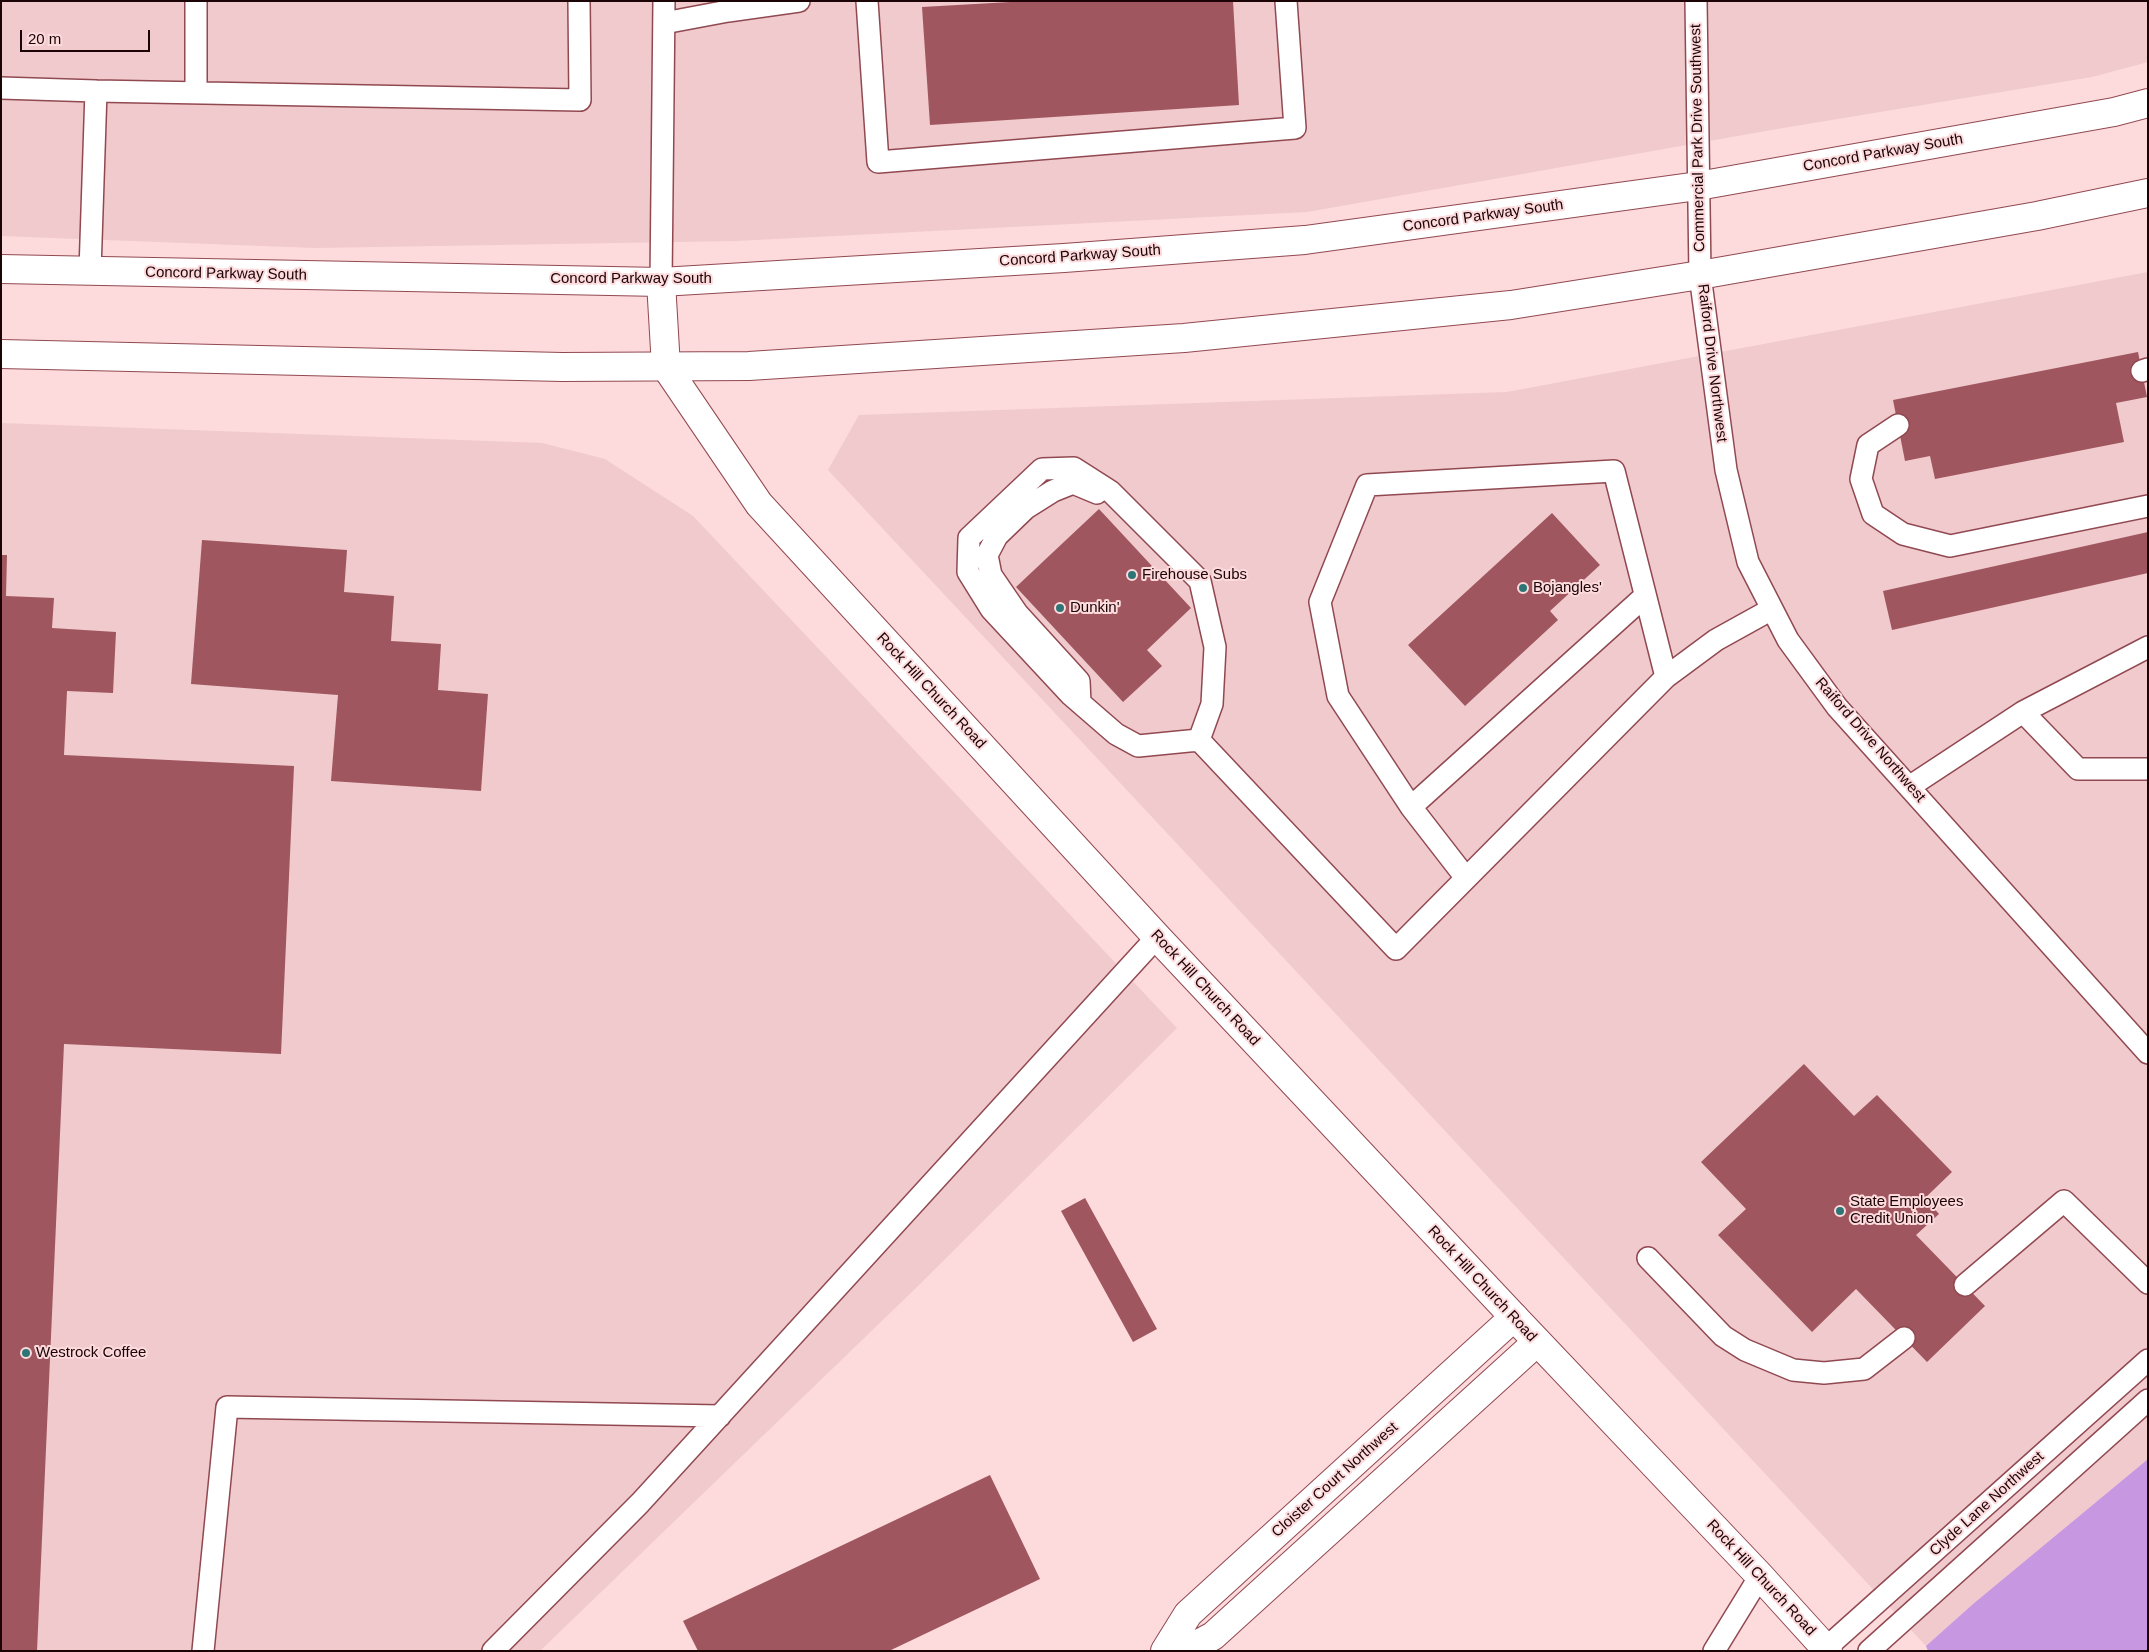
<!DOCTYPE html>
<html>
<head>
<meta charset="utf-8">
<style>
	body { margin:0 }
	#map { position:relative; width:2149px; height:1652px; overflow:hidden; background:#fddadc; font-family:Arial,sans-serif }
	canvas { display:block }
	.frame { position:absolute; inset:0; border:2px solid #1c0306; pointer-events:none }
	.scale { position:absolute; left:20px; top:30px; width:130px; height:22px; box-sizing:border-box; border:2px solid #1c0306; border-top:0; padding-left:6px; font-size:15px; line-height:18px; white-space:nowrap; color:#1c0306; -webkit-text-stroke:4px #fddadc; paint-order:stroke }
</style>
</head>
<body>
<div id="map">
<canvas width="2149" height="1652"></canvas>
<div class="frame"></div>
<div class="scale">20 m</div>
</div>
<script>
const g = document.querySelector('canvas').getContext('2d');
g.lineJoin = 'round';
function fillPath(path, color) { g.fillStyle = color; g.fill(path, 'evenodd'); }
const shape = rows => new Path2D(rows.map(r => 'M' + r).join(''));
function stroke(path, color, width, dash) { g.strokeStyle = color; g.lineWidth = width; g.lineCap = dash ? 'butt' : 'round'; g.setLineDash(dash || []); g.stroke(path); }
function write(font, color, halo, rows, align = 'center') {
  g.font = font + ' Arial,sans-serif'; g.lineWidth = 4; g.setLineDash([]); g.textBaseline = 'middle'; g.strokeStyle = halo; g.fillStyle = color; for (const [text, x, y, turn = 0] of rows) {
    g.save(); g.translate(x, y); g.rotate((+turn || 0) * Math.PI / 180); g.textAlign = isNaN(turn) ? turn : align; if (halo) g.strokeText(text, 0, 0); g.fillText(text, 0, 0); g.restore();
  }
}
fillPath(shape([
	[1,1,2148,1,2148,62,2092,77,1777,129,1307,212,736,241,315,248,1,236],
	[2148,272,2148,1459,1973,1604,1926,1646,828,470,859,415,1507,392],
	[1,423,542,443,605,459,693,516,1177,1028,918,1286,540,1651,1,1651]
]), '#f0cacd');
fillPath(shape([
	[2148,1459,2148,1651,1928,1651,1926,1646,1973,1604]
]), '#c897e1');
fillPath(shape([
	[1028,1,1233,1,1239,105,930,125,922,7],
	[2138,352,2147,397,2116,403,2124,442,1935,479,1930,456,1905,461,1893,400],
	[1099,509,1191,608,1147,650,1162,666,1123,702,1016,587],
	[1552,513,1600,565,1550,611,1558,620,1465,706,1408,645],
	[2148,532,2148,573,1892,630,1883,591],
	[202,540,347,550,344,592,394,596,391,641,441,644,438,690,488,694,481,791,331,781,338,695,191,684],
	[1,555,7,555,6,596,54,598,52,628,116,632,113,693,67,691,64,755,294,766,281,1054,64,1044,37,1651,1,1651],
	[1804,1064,1854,1116,1877,1095,1952,1172,1925,1198,1939,1214,1916,1235,1985,1306,1927,1362,1856,1289,1812,1332,1718,1235,1746,1209,1701,1162],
	[1085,1198,1157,1329,1133,1342,1061,1211],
	[990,1475,1040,1579,889,1651,698,1651,683,1621]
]), '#9f565e');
const service = shape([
	[196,1,196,93],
	[867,1,878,162,1295,128,1286,1],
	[1696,1,1700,275,1726,470,1748,562,1788,640,1837,707,2148,1053],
	[664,23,728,11,799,1],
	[1,88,96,91],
	[90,271,96,91,580,100,579,1],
	[661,282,664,1],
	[2142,371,2148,369],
	[1898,425,1868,445,1861,479,1873,514,1903,534,1950,546,2148,506],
	[1080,703,1079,681,1017,613,991,575,987,555,997,536,1026,508,1053,491,1073,483,1097,493],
	[2023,712,2078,769,2148,769],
	[1199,740,1138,746,1116,734,1071,695,991,609,968,572,969,538,1042,469,1074,468,1110,491,1200,581,1215,647,1212,704,1199,740,1396,949,1666,677,1716,640,1772,609],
	[1909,787,2023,712,2148,647],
	[1411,807,1645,596],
	[1466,878,1411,807,1338,696,1320,602,1367,485,1614,471,1666,677],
	[1648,1258,1723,1336,1745,1350,1793,1370,1824,1373,1864,1369,1904,1338],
	[1965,1285,2064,1201,2148,1283],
	[1826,1648,2148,1360],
	[203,1651,227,1407,720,1416],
	[493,1651,640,1503,1157,937],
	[1714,1651,1760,1576],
	[1869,1651,2148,1400]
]);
const minor = shape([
	[1165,1651,1188,1614,1514,1317],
	[1185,1651,1213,1636,1537,1342]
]);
const secondary = shape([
	[661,282,666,367,759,504,1157,937,1514,1317,1760,1576,1828,1651]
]);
const primary = shape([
	[1,269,661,282,1064,258,1305,240,1698,186,2114,112,2148,103],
	[1,354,562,367,749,366,1184,338,1511,305,1700,275,2037,216,2148,193]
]);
stroke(service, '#914951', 24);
stroke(minor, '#914951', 30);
stroke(secondary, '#914951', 30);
stroke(primary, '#914951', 30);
stroke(service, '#fff', 21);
stroke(minor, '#fff', 28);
stroke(secondary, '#fff', 28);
stroke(primary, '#fff', 28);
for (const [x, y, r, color] of [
	[1132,575,5,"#2d7675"],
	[1523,588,5,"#2d7675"],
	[1060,608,5,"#2d7675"],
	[1840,1211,5,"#2d7675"],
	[26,1353,5,"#2d7675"]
]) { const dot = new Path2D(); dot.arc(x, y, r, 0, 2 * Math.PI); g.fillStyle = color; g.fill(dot); stroke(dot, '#fddadc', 2); }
write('15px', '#1c0306', '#fddadc', [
	["Commercial Park Drive Southwest",1698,138,-91],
	["Concord Parkway South",1883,153,-10],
	["Concord Parkway South",1483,216,-8],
	["Concord Parkway South",1080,256,-4],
	["Concord Parkway South",226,274,1],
	["Concord Parkway South",631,279],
	["Raiford Drive Northwest",1712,363,83],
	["Rock Hill Church Road",931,691,47],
	["Raiford Drive Northwest",1870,740,49],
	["Rock Hill Church Road",1205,988,47],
	["Rock Hill Church Road",1482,1284,47],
	["Cloister Court Northwest",1335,1480,-42],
	["Clyde Lane Northwest",1987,1504,-42],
	["Rock Hill Church Road",1761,1578,47]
]);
write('15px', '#1c0306', '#fddadc', [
	["Firehouse Subs",1142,575],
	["Bojangles'",1533,588],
	["Dunkin'",1070,608],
	["State Employees",1850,1202],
	["Credit Union",1850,1219],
	["Westrock Coffee",36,1353]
], 'left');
</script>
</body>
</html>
